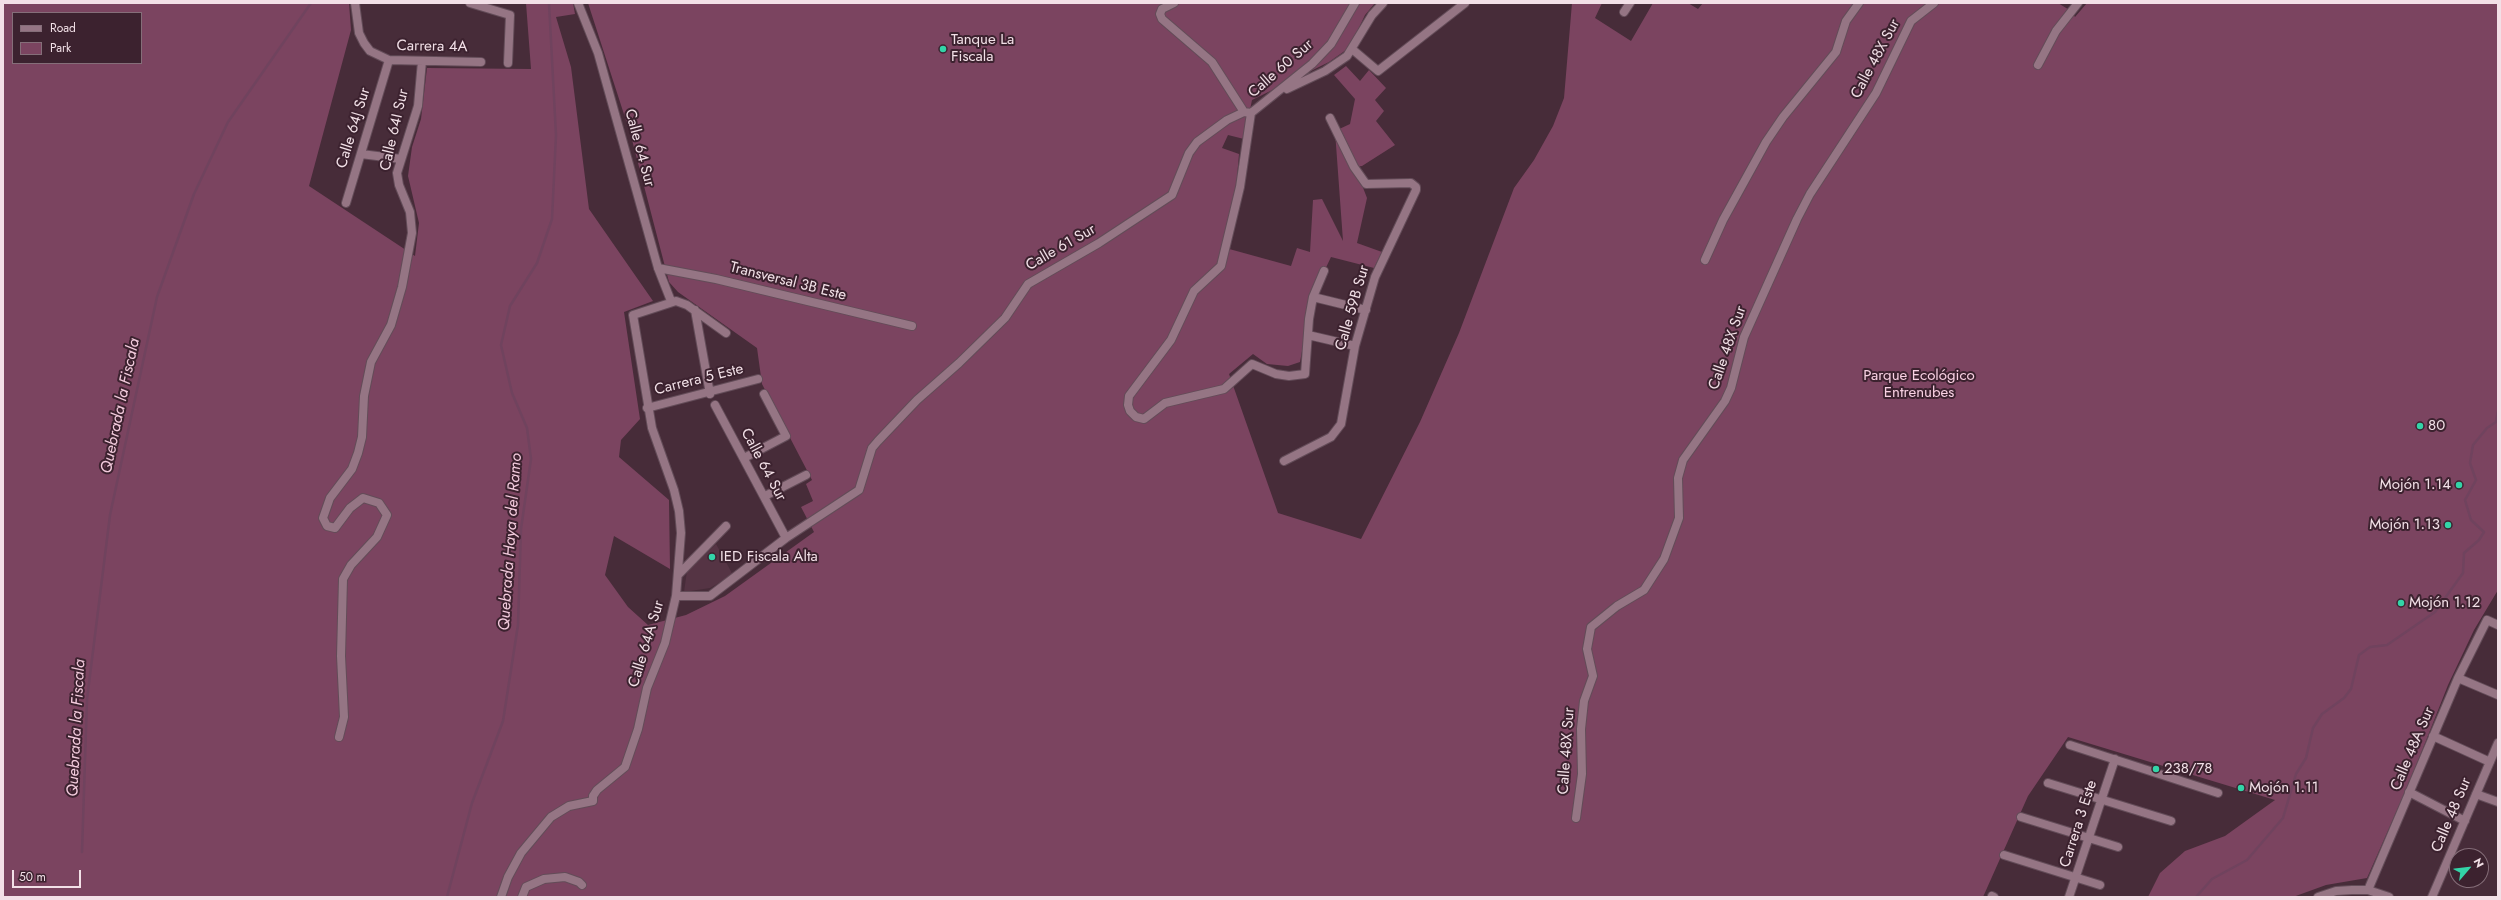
<!DOCTYPE html>
<html>
<head>
<meta charset="utf-8">
<style>
	body { margin:0 }
	#map { position:relative; width:2501px; height:900px; overflow:hidden; background:#472c39; font-family:Jost,sans-serif }
	canvas { display:block }
	.frame { position:absolute; inset:0; border:4px solid #f2e0e7; pointer-events:none }
	.legend { position:absolute; left:12px; top:12px; width:130px; height:52px; box-sizing:border-box; background:#3c222f; border:1px solid #856e79; margin:0; padding:5px 7px; list-style:none; font-size:12px; color:#f2e0e7 }
	.legend li { display:flex; align-items:center; gap:8px; height:20px }
	.legend b { width:20px; border:1px solid #856e79 }
	.north { position:absolute; left:2449px; top:848px; width:40px; height:40px; box-sizing:border-box; background:#3c222f; border:1px solid #856e79; border-radius:50%; rotate:62deg; font-size:11px; font-weight:700; line-height:16px; text-align:center; color:#f2e0e7 }
	.north::after { content:''; display:block; margin:auto; width:14px; height:18px; background:#33d4a8; clip-path:polygon(50% 0,100% 100%,50% 72%,0 100%) }
	.scale { position:absolute; left:12px; top:870px; width:69px; height:18px; box-sizing:border-box; border:2px solid #f2e0e7; border-top:0; padding-left:5px; font-size:12px; line-height:14px; white-space:nowrap; color:#f2e0e7; -webkit-text-stroke:3px #3c222f; paint-order:stroke }
</style>
</head>
<body>
<div id="map">
<canvas width="2501" height="900"></canvas>
<div class="frame"></div>
<ul class="legend">
<li><b style="height:5px;background:#957584"></b>Road</li>
<li><b style="height:11px;background:#7b4460"></b>Park</li>
</ul>
<div class="north">N</div>
<div class="scale">50 m</div>
</div>
<script>
const g = document.querySelector('canvas').getContext('2d');
g.lineJoin = 'round';
function fillPath(path, color) { g.fillStyle = color; g.fill(path, 'evenodd'); }
const shape = rows => new Path2D(rows.map(r => 'M' + r).join(''));
function stroke(path, color, width, dash) { g.strokeStyle = color; g.lineWidth = width; g.lineCap = dash ? 'butt' : 'round'; g.setLineDash(dash || []); g.stroke(path); }
function write(font, color, halo, rows, align = 'center') {
  g.font = font + ' Jost,sans-serif'; g.lineWidth = 4; g.setLineDash([]); g.textBaseline = 'middle'; g.strokeStyle = halo; g.fillStyle = color; for (const [text, x, y, turn = 0] of rows) {
    g.save(); g.translate(x, y); g.rotate((+turn || 0) * Math.PI / 180); g.textAlign = isNaN(turn) ? turn : align; if (halo) g.strokeText(text, 0, 0); g.fillText(text, 0, 0); g.restore();
  }
}
fillPath(shape([
	[716,544,733,575,710,588,684,592,687,571]
]), '#553444');
fillPath(shape([
	[3,3,349,3,351,30,309,186,415,256,419,223,408,176,412,147,421,119,427,68,531,69,526,3,573,3,575,14,556,17,571,67,589,209,653,301,624,312,640,419,621,440,619,457,669,500,670,569,614,536,605,575,628,607,648,625,686,615,725,596,814,532,801,507,813,501,806,484,812,480,762,384,757,348,678,292,669,282,631,136,588,3,1375,3,1365,15,1355,36,1346,50,1329,62,1252,100,1244,139,1228,135,1222,148,1239,154,1236,189,1222,247,1291,266,1297,248,1310,252,1313,200,1322,199,1343,241,1335,131,1350,124,1355,99,1334,75,1346,66,1360,81,1369,70,1386,88,1375,100,1384,111,1376,121,1395,145,1362,166,1355,167,1367,198,1357,243,1382,252,1374,268,1331,257,1312,297,1300,362,1288,366,1267,364,1253,354,1229,374,1278,513,1361,539,1420,422,1459,333,1514,188,1534,160,1553,126,1564,98,1572,3,1602,3,1595,18,1631,41,1653,3,1688,3,1698,9,1703,3,2058,3,2071,11,2075,17,2087,3,2498,3,2498,590,2474,630,2448,685,2410,781,2367,878,2326,885,2293,897,2148,897,2160,873,2185,851,2225,836,2275,800,2068,737,2028,796,1983,897,3,897],
	[13,13,141,13,141,63,13,63]
]), '#7b4460');
stroke(shape([
	[82,852,87,699,110,515,157,297,194,194,228,122,311,3],
	[447,897,472,803,503,721,518,625,521,529,531,459,527,428,512,393,501,345,510,306,537,263,552,219,556,135,549,3],
	[2196,897,2212,879,2247,860,2283,818,2296,774,2306,758,2313,728,2322,714,2344,698,2351,689,2359,655,2370,647,2387,645,2435,612,2463,573,2464,553,2479,540,2484,532,2471,520,2465,500,2476,480,2470,463,2473,445,2487,428,2496,422,2498,411]
]), '#70435e', 2.5);
const minor = shape([
	[355,3,359,33,364,43,370,51,389,60,481,62],
	[470,3,510,15,508,63],
	[578,3,598,53,658,268,671,301],
	[1174,3,1162,9,1160,14,1162,19,1212,62,1244,112],
	[1624,12,1630,3],
	[1352,49,1378,71,1465,3],
	[2038,65,2056,31,2078,3],
	[1287,89,1325,71,1347,56,1372,15,1383,3],
	[361,154,401,159],
	[346,203,389,60],
	[1705,260,1723,220,1766,142,1783,117,1836,52,1846,21,1859,3],
	[658,268,716,279,912,326],
	[1324,271,1313,297,1309,319,1305,374,1289,376,1276,374,1252,364,1224,389,1165,403,1144,419,1136,417,1130,411,1128,405,1129,396,1171,340,1194,291,1221,266,1240,187,1251,113,1312,64,1331,44,1355,3],
	[1313,297,1366,310],
	[695,310,710,394],
	[1308,335,1355,346],
	[715,405,786,538],
	[647,408,758,379],
	[744,458,786,436,764,394],
	[1284,461,1331,437,1341,424,1355,346,1375,277,1416,190,1416,187,1411,183,1366,184,1354,167,1330,118],
	[765,496,806,475],
	[678,575,726,526],
	[676,596,710,596,786,538,859,490,872,448,878,441,917,400,959,363,1005,318,1028,284,1099,243,1172,195,1189,153,1197,142,1227,120,1244,112,1251,113],
	[2458,678,2498,695],
	[2433,736,2490,762],
	[339,737,344,717,341,656,343,579,351,565,377,537,387,515,379,503,363,498,350,508,335,528,327,526,323,518,330,498,352,469,358,453,362,437,364,396,371,362,391,325,402,287,412,233,410,212,399,185,397,173,418,106,422,61],
	[2070,745,2218,793],
	[2048,783,2171,821],
	[2409,792,2465,821],
	[2476,794,2498,802],
	[2021,817,2118,847],
	[1576,818,1582,774,1581,729,1584,701,1593,676,1587,649,1591,627,1617,606,1644,590,1664,559,1679,518,1678,478,1683,460,1725,401,1731,388,1744,337,1797,219,1810,194,1876,93,1911,21,1934,3],
	[2004,855,2100,885],
	[2368,890,2458,678,2487,620,2498,625],
	[1992,896,1994,897],
	[501,897,508,877,521,853,551,817,569,806,593,801,593,796,597,790,625,767,638,729,647,688,665,643,676,596,681,533,679,511,674,490,652,428,633,315,676,301,687,305,726,333],
	[522,897,526,887,544,879,565,877,579,882,582,885],
	[2069,897,2115,759],
	[2318,897,2336,891,2352,890,2368,890,2389,897],
	[2432,897,2498,743]
]);
stroke(minor, '#634c58', 10);
stroke(minor, '#957584', 8);
for (const [x, y, r, color] of [
	[943,49,4,"#33d4a8"],
	[2420,426,4,"#33d4a8"],
	[2459,485,4,"#33d4a8"],
	[2448,525,4,"#33d4a8"],
	[712,557,4,"#33d4a8"],
	[2401,603,4,"#33d4a8"],
	[2156,769,4,"#33d4a8"],
	[2241,788,4,"#33d4a8"]
]) { const dot = new Path2D(); dot.arc(x, y, r, 0, 2 * Math.PI); g.fillStyle = color; g.fill(dot); stroke(dot, '#3c222f', 1.5); }
write('15px', '#f2e0e7', '#3c222f', [
	["Tanque La",951,40],
	["Fiscala",951,57],
	["80",2428,426],
	["Mojón 1.14",2451,485,"right"],
	["Mojón 1.13",2440,525,"right"],
	["IED Fiscala Alta",720,557],
	["Mojón 1.12",2409,603],
	["238/78",2164,769],
	["Mojón 1.11",2249,788]
], 'left');
write('15px', '#f2e0e7', '#3c222f', [
	["Carrera 4A",432,47,1],
	["Calle 48X Sur",1876,59,-62],
	["Calle 60 Sur",1281,69,-41],
	["Calle 64J Sur",354,128,-73],
	["Calle 64I Sur",395,130,-77],
	["Calle 64 Sur",639,148,75],
	["Calle 61 Sur",1061,248,-30],
	["Transversal 3B Este",788,282,14],
	["Calle 59B Sur",1353,308,-74],
	["Calle 48X Sur",1728,348,-71],
	["Carrera 5 Este",699,380,-14],
	["Calle 64 Sur",763,465,62],
	["Calle 64A Sur",647,644,-73],
	["Calle 48A Sur",2413,749,-67],
	["Calle 48X Sur",1567,751,-86],
	["Calle 48 Sur",2452,815,-67],
	["Carrera 3 Este",2079,824,-72]
]);
write('15px', '#f9d1e3', '#3c222f', [
	["Parque Ecológico",1919,376],
	["Entrenubes",1919,393]
]);
write('italic 16px', '#f3cbdd', '#3c222f', [
	["Quebrada la Fiscala",121,406,-78],
	["Quebrada Haya del Ramo",511,542,-86],
	["Quebrada la Fiscala",77,728,-87]
]);
</script>
</body>
</html>
